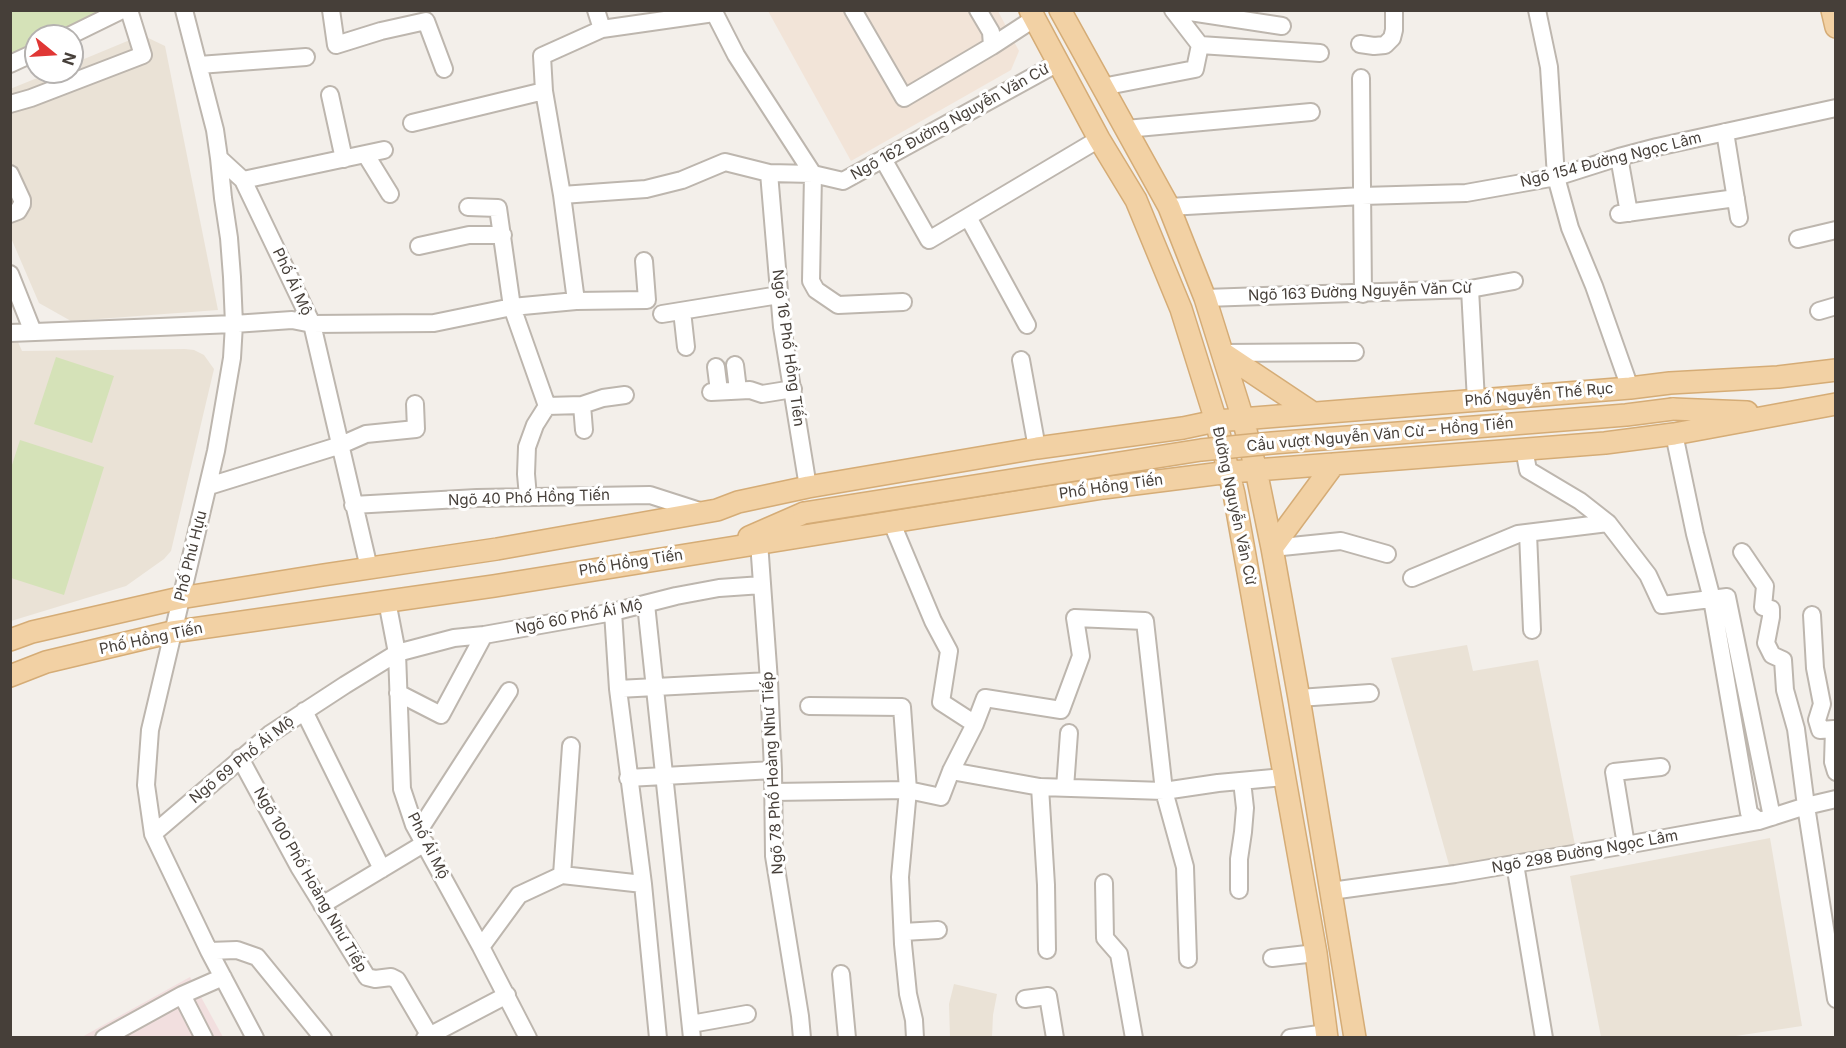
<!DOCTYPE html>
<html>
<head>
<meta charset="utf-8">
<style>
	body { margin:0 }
	#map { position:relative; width:1846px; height:1048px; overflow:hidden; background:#f3efea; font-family:Inter,sans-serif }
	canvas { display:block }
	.frame { position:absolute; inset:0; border:12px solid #463f39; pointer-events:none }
	.north { position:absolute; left:24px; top:24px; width:60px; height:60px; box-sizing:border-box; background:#fff; border:2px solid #b5b2b0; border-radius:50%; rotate:108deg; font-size:16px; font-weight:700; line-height:24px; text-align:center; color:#463f39 }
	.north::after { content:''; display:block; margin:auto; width:21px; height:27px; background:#e03735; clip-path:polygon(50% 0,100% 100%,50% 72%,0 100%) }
</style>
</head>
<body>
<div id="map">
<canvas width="1846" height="1048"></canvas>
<div class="frame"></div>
<div class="north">N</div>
</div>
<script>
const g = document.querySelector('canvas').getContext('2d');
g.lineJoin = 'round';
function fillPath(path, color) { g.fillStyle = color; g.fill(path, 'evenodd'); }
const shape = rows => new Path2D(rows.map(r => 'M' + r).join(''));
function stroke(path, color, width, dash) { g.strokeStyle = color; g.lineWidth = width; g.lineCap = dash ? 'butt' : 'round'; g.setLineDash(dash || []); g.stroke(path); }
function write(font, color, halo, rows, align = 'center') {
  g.font = font + ' Inter,sans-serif'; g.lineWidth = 6; g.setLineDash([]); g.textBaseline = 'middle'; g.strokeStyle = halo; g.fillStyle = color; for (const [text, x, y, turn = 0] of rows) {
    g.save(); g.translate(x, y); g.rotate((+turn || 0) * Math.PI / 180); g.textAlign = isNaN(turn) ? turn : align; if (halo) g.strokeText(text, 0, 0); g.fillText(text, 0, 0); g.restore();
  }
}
fillPath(shape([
	[768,11,998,11,1019,51,1011,70,851,161]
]), '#f2e4d8');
fillPath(shape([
	[142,35,165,46,218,310,71,321,39,303,11,238,10,89,52,72,72,72,72,64],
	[10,324,22,351,185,349,194,350,204,355,214,369,171,551,164,559,126,586,11,621],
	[1467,645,1473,671,1538,660,1577,855,1453,879,1391,658],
	[1770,838,1802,1026,1729,1037,1601,1037,1570,876],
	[954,984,997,994,993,1015,992,1037,950,1037,949,1004]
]), '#eae2d6');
fillPath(shape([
	[190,977,223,1037,80,1038]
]), '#f2dfdf');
fillPath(shape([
	[11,11,109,11,56,36,36,36,36,46,11,58],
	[56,357,114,376,92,443,34,424],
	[20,440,104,467,64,595,11,578,11,468]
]), '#d5e2b8');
const minor = shape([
	[184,10,215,130,219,158,243,180,312,324,369,568],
	[331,10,336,45,381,31,426,21,444,69],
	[596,10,602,29],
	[713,10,736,55,813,174,811,281,816,290,838,305,903,302],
	[853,10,904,98,992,46,991,32,978,10],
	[1173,10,1200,45],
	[1177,10,1282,26],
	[1537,10,1549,67,1556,177,1570,228,1594,286,1630,388],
	[69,36,122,10],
	[1360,44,1374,46,1385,45,1392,38,1394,30,1394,10],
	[992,46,1035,18],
	[10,64,36,52],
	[199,65,306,57],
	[1361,78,1363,294],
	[1102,87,1195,69,1200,45,1320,53],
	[544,91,562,195,576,301],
	[330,95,344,159],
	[10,104,31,98,143,55,129,10],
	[412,123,544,91,542,56,602,29,714,13],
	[1126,129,1311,112],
	[1725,132,1739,218],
	[366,155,390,194],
	[1619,157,1629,213],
	[219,158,223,198,229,238,232,277,234,324,232,358,216,451,150,730,146,785,153,834,209,951,255,1038],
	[883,159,929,240,1099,139],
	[769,173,782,327,808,487],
	[10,174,22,200,22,204,18,211,10,214],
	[243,180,384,150],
	[562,195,646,189,682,180,725,162,769,173,813,174,843,181,1058,63],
	[468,207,498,208,512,307,547,406],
	[1169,207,1362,196,1466,193,1556,177,1619,157,1657,147,1836,108],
	[1619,214,1736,198],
	[968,217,1027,325],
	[1798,239,1836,230],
	[419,246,469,235,503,235],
	[10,274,33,332],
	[1470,289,1476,401],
	[1205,298,1470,289,1514,281],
	[682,311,686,347],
	[1819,311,1836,306],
	[662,314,779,295],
	[10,333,234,324,292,320,312,324,434,323,512,307,576,301,647,300,644,261],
	[1223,353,1355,352],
	[1021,360,1037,448],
	[735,365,738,390],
	[716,367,719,391],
	[711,392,750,390,762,394,793,389],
	[582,405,584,430],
	[547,406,582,405,603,398,625,395],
	[1674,434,1695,534,1712,599,1749,813,1759,821],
	[1524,449,1528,470,1580,501,1608,523,1648,575,1662,605,1727,597,1772,817],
	[209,486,341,445,366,434,416,429,415,404],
	[528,497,526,474,527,447,535,425,547,406],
	[353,505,477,498,650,495,703,512],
	[891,521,933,621,949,651,941,702,975,724],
	[1528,533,1532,630],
	[759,542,769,681,773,770,774,856,800,1016,802,1038],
	[1272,548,1341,541,1387,554],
	[1742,552,1765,586,1763,607,1771,609,1771,617,1766,643,1772,655,1783,660,1785,690,1796,729,1806,806,1836,999],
	[1412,578,1518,534,1608,523],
	[387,601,397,653,402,789,414,825,481,947,528,1038],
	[646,604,692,1038],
	[613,612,618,689,643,884,658,1038],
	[1812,615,1815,668,1822,704,1817,720,1820,730,1834,729,1833,762,1836,772],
	[618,689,769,681],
	[398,693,441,715,484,635],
	[1299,698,1370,693],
	[809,706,902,707,908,790,900,877,903,944,908,994,914,1020,915,1038],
	[304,711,382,869],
	[240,758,299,867,367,977,375,979,391,977,397,980,431,1038],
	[951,771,1040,787,1164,791,1218,783,1284,777],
	[628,778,773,770],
	[1040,787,1046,885,1047,950],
	[1065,788,1069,733],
	[773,792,908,790,941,797,951,771,975,724,985,698,1061,710,1081,656,1075,618,1145,621,1164,791,1185,867,1188,959],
	[418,832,509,691],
	[153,834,270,734,345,685,397,653,454,638,484,635,613,612,676,596,719,588,762,585],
	[1626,845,1614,772,1661,767],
	[1515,864,1544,1038],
	[562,875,571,746],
	[1104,883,1105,938,1119,954,1134,1038],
	[1239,890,1239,859,1243,832,1245,808,1242,781],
	[1331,891,1455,874,1626,845,1759,821,1806,806,1836,799],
	[322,905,425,843],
	[903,932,938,930],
	[481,947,519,895,562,875,643,884],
	[209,951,237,950,257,957,323,1038],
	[1272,958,1316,953],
	[841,974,847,1038],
	[182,995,223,977],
	[1025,999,1048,996,1055,1038],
	[691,1024,747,1014],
	[104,1038,182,995,204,1038],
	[425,1038,507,995],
	[1290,1038,1327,1033]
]);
const major = shape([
	[1030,10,1099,139,1136,200,1181,309,1216,421,1234,494,1316,953,1327,1038],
	[1060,10,1169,207,1205,298,1243,419,1256,470,1272,548,1299,698,1355,1038],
	[1832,10,1836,27],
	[1223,353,1313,413],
	[1673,409,1747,412],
	[749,537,804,513],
	[1272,548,1334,464],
	[10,640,32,632,180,598,323,575,497,549,717,510,738,502,808,487,1037,448,1183,428,1216,421,1630,388,1670,383,1778,377,1836,370],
	[10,676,46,662,172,632,494,586,1103,488,1230,472,1605,443,1674,434,1836,404]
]);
stroke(minor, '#bdb6ae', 20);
stroke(major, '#d5ac76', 24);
stroke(minor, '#fff', 16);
stroke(major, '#f2d1a4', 21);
const majorBridge = shape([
	[804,513,1201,450,1272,443,1626,415,1673,409]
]);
stroke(majorBridge, '#d5ac76', 24, []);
stroke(majorBridge, '#f2d1a4', 21);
write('15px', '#463f39', '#fff', [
	["Ngõ 162 Đường Nguyễn Văn Cừ",950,122,-29],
	["Ngõ 154 Đường Ngọc Lâm",1611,160,-14],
	["Phố Ái Mộ",292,282,65],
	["Ngõ 163 Đường Nguyễn Văn Cừ",1360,292,-2],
	["Ngõ 16 Phố Hồng Tiến",788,348,82],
	["Phố Nguyễn Thế Rục",1539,395,-5],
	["Cầu vượt Nguyễn Văn Cừ – Hồng Tiến",1380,435,-5],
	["Phố Hồng Tiến",1111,487,-8],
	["Ngõ 40 Phố Hồng Tiến",529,498,-2],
	["Đường Nguyễn Văn Cừ",1234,506,78],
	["Phố Phú Hựu",191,556,-76],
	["Phố Hồng Tiến",631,563,-9],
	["Ngõ 60 Phố Ái Mộ",579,617,-11],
	["Phố Hồng Tiến",151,639,-12],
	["Ngõ 69 Phố Ái Mộ",242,760,-39],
	["Ngõ 78 Phố Hoàng Như Tiếp",773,773,-93],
	["Phố Ái Mộ",428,846,63],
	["Ngõ 298 Đường Ngọc Lâm",1585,852,-10],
	["Ngõ 100 Phố Hoàng Như Tiếp",310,880,60]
]);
</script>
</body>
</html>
